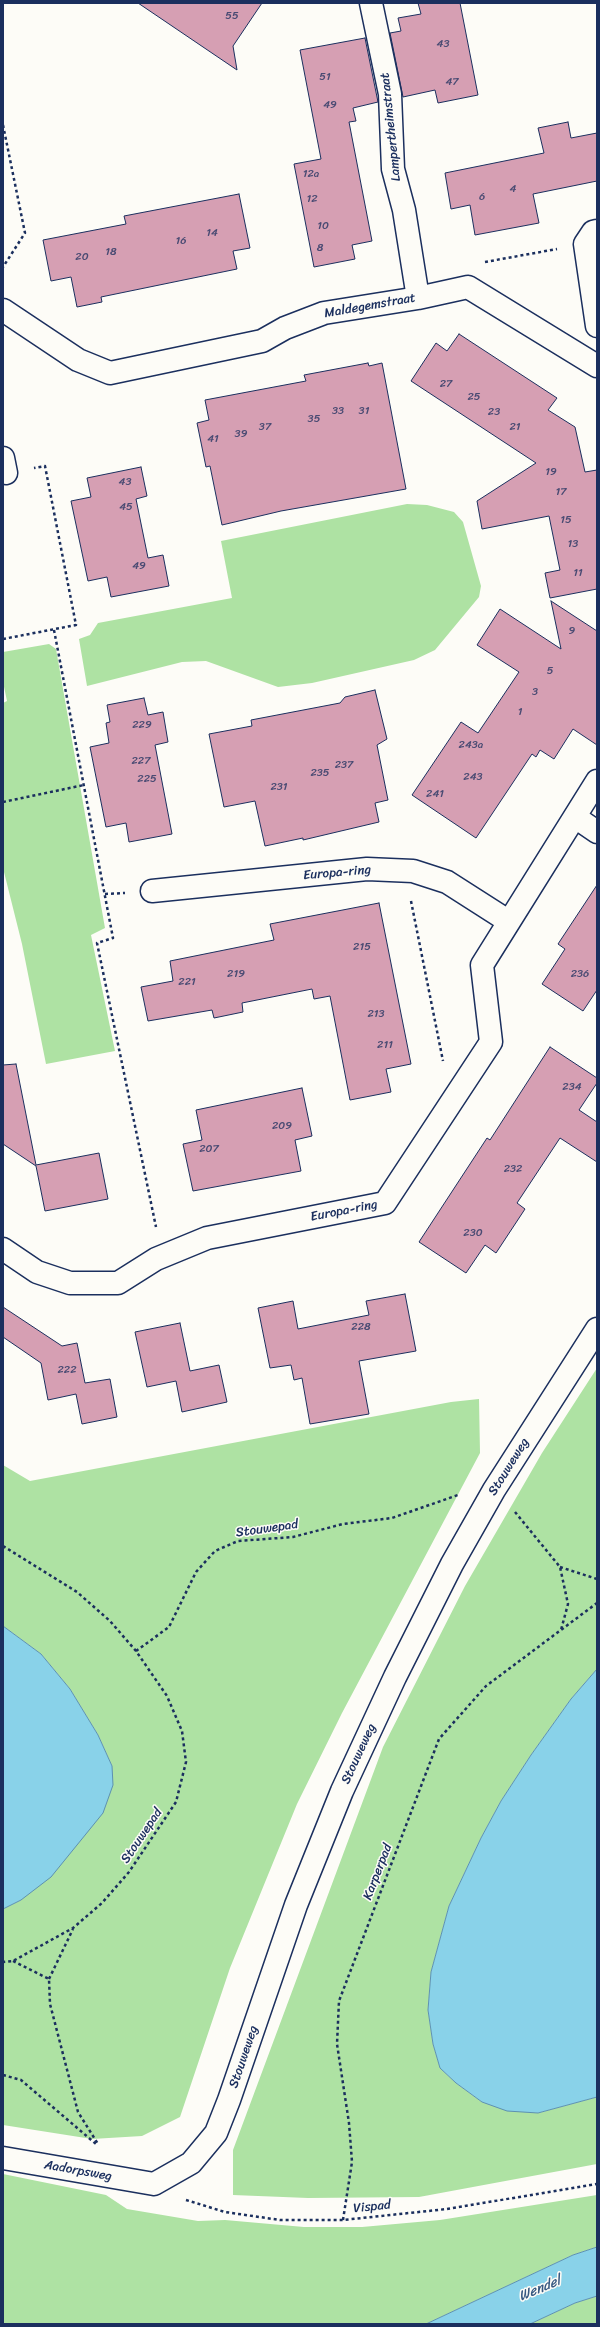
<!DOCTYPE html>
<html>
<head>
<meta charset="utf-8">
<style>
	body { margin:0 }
	#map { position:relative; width:600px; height:2327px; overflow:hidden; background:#fdfcf7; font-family:Sriracha,sans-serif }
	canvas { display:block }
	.frame { position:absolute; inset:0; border:4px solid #1b2f5e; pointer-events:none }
</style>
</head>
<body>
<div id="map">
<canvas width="600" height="2327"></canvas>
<div class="frame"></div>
</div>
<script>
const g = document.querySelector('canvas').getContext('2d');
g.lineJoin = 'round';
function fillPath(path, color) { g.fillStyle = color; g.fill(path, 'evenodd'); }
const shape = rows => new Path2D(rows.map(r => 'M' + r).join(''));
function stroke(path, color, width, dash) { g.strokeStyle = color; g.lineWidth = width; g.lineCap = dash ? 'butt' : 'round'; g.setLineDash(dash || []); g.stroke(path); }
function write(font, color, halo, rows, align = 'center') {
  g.font = font + ' Sriracha,sans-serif'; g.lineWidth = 3; g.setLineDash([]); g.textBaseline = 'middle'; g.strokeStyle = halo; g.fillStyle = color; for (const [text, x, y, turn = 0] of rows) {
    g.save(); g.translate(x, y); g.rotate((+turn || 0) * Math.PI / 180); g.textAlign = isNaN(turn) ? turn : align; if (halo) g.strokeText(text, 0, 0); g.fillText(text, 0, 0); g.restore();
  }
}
fillPath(shape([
	[407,504,427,505,454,512,463,522,481,586,479,597,435,650,414,660,312,683,278,687,206,661,182,662,87,686,79,639,90,635,98,623,232,598,221,541],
	[49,644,56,649,105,928,91,935,115,1051,46,1064,22,944,3,868,3,703,7,701,3,682,3,652],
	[597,1368,597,1669,571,1699,531,1755,501,1801,481,1838,449,1906,431,1972,428,2010,433,2044,440,2068,456,2083,482,2102,538,2113,597,2097,597,2164,419,2197,308,2198,233,2195,233,2150,383,1747,465,1586,542,1453],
	[479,1399,480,1453,342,1713,297,1804,230,1968,180,2117,142,2136,92,2139,3,2125,3,1909,21,1900,112,1766,98,1735,70,1689,41,1654,3,1626,3,1465,30,1481,451,1402],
	[3,2174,106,2195,127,2209,198,2221,225,2220,304,2227,362,2227,440,2220,597,2195,597,2247,573,2255,426,2324,3,2324],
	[597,2296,597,2324,530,2324,575,2303]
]), '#aee2a3');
const water = shape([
	[3,1626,41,1654,70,1689,98,1735,112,1766,113,1785,103,1813,51,1877,21,1900,3,1909,3,1626],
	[597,1669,597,2097,538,2113,507,2111,482,2102,456,2083,440,2068,433,2044,428,2010,431,1972,449,1906,481,1838,501,1801,531,1755,571,1699,597,1669],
	[597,2247,597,2296,575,2303,530,2324,426,2324,573,2255,597,2247]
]);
fillPath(water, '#89d2e9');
stroke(water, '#5d91b1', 1);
const building = shape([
	[138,3,262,3,233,46,237,70,138,3],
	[418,3,460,3,478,95,438,103,435,90,403,97,390,33,401,31,398,18,421,14,418,3],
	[365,38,378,102,353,108,356,121,349,122,372,241,352,245,355,259,314,267,294,164,321,159,300,50,365,38],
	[568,122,571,138,597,133,597,181,533,194,539,223,475,235,470,205,451,209,445,173,544,153,538,128,568,122],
	[239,194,250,248,233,251,237,269,101,297,102,302,77,307,71,277,51,281,43,240,126,224,124,216,239,194],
	[459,334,557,398,548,410,575,427,585,472,597,470,597,589,550,598,545,573,560,570,549,516,482,529,477,501,536,463,411,381,436,343,447,351,459,334],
	[368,363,369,366,382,363,406,489,281,511,222,525,210,466,206,467,197,423,209,420,205,400,306,381,304,375,368,363],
	[141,467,147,496,136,499,148,558,163,555,169,586,111,597,107,577,88,581,71,501,91,497,87,478,141,467],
	[551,601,597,631,597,745,573,729,554,759,540,750,536,757,532,754,476,838,412,795,461,722,478,733,519,672,477,645,500,609,561,649,551,601],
	[375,690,387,739,377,745,388,800,375,803,379,822,303,840,303,838,265,846,255,801,224,807,209,734,252,726,251,720,340,703,345,697,375,690],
	[144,698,148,715,163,712,168,742,155,745,172,834,129,842,126,823,106,827,90,747,109,743,106,723,110,722,107,705,144,698],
	[597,885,597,990,583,1011,542,984,565,949,558,944,597,885],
	[379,903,411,1064,386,1069,391,1092,350,1100,330,996,314,999,312,989,242,1003,243,1012,214,1018,212,1010,148,1021,141,987,173,981,170,961,274,940,270,924,379,903],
	[550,1047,597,1078,597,1083,579,1110,597,1122,597,1162,560,1138,517,1203,525,1209,496,1253,485,1245,466,1273,419,1242,487,1138,490,1140,550,1047],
	[16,1064,36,1165,99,1153,108,1199,45,1211,36,1166,3,1144,3,1065,16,1064],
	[302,1088,312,1136,295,1140,301,1171,193,1191,183,1144,202,1140,196,1110,302,1088],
	[405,1294,416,1351,359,1361,369,1414,310,1424,302,1378,294,1380,291,1365,270,1368,258,1308,293,1301,298,1329,369,1315,366,1301,405,1294],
	[3,1307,62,1346,77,1343,85,1383,110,1379,117,1417,82,1424,76,1394,48,1400,41,1363,3,1337,3,1307],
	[180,1323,190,1371,219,1365,227,1402,182,1412,176,1381,147,1387,135,1332,180,1323]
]);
fillPath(building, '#d69fb3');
stroke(building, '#1b2f5e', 1);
const street = shape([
	[371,3,390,94,393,169,404,210,418,298],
	[597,231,593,232,585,244,597,326],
	[3,310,78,360,110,373,262,341,285,328,324,313,418,298,468,287,597,366],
	[3,458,6,473],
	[575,817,597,832],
	[152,891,367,869,413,871,447,882,508,921],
	[3,1249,37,1272,70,1283,118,1283,156,1259,207,1238,385,1203,491,1042,482,965,597,781],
	[3,2158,154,2184,191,2163,216,2133,229,2100,296,1905,342,1791,395,1677,452,1564,494,1490,597,1329]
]);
stroke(street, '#1b2f5e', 25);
stroke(shape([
	[3,125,25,233,3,267],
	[485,262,557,249],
	[54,630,113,938,97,943,156,1227],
	[3,639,76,625,45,466,34,468],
	[3,802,84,785],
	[105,894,125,893],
	[411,901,443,1061],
	[515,1512,560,1567,568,1604,561,1630],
	[3,1546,77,1592,110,1621,136,1651,167,1696,182,1731,186,1762,176,1802,129,1872,102,1903,73,1928,13,1961,3,1962],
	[560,1567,597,1579],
	[136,1651,169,1627,196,1572,215,1551,238,1541,293,1537,343,1524,392,1518,458,1495],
	[13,1961,49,1979,50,2004,78,2112,98,2144],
	[49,1979,73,1929],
	[3,2075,21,2080,96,2144],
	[186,2200,225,2212,280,2220,343,2220,447,2209,597,2184],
	[343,2220,352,2162,349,2123,337,2044,339,2001,439,1739,486,1686,597,1603]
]), '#1b2f5e', 2.5, [3, 3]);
stroke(street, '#fdfcf7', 22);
write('11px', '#4a4b73', null, [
	["55",232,16],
	["43",443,44],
	["51",325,77],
	["47",452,82],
	["49",330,105],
	["12a",311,174],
	["4",513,189],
	["6",482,197],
	["12",312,199],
	["10",323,226],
	["14",212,233],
	["16",181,241],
	["8",320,248],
	["18",111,252],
	["20",82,257],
	["27",446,384],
	["25",474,397],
	["33",338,411],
	["31",364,411],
	["23",494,412],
	["35",314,419],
	["37",265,427],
	["21",515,427],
	["39",241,434],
	["41",213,439],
	["19",551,472],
	["43",125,482],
	["17",561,492],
	["45",126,507],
	["15",566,520],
	["13",573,544],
	["49",139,566],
	["11",578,573],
	["9",572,631],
	["5",550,671],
	["3",535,692],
	["1",520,712],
	["229",142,725],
	["243a",471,745],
	["227",141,761],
	["237",344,765],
	["235",320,773],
	["243",473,777],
	["225",147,779],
	["231",279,787],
	["241",435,794],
	["215",362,947],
	["219",236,974],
	["236",580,974],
	["221",187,982],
	["213",376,1014],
	["211",385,1045],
	["234",572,1087],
	["209",282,1126],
	["207",209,1149],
	["232",513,1169],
	["230",473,1233],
	["228",361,1327],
	["222",67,1370]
]);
write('13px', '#1b2f5e', '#fdfcf7', [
	["Lampertheimstraat",391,127,-96],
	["Maldegemstraat",370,306,-10],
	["Europa-ring",337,873,-5],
	["Europa-ring",344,1211,-11],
	["Stouweweg",509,1467,-58],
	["Stouwepad",267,1529,-8],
	["Stouweweg",359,1754,-65],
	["Stouwepad",142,1836,-56],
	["Karperpad",378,1872,-69],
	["Stouweweg",244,2057,-71],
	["Aadorpsweg",78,2171,10],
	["Vispad",372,2207,-6]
]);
write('italic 14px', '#365881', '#fdfcf7', [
	["Wendel",540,2289,-23]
]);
</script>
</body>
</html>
